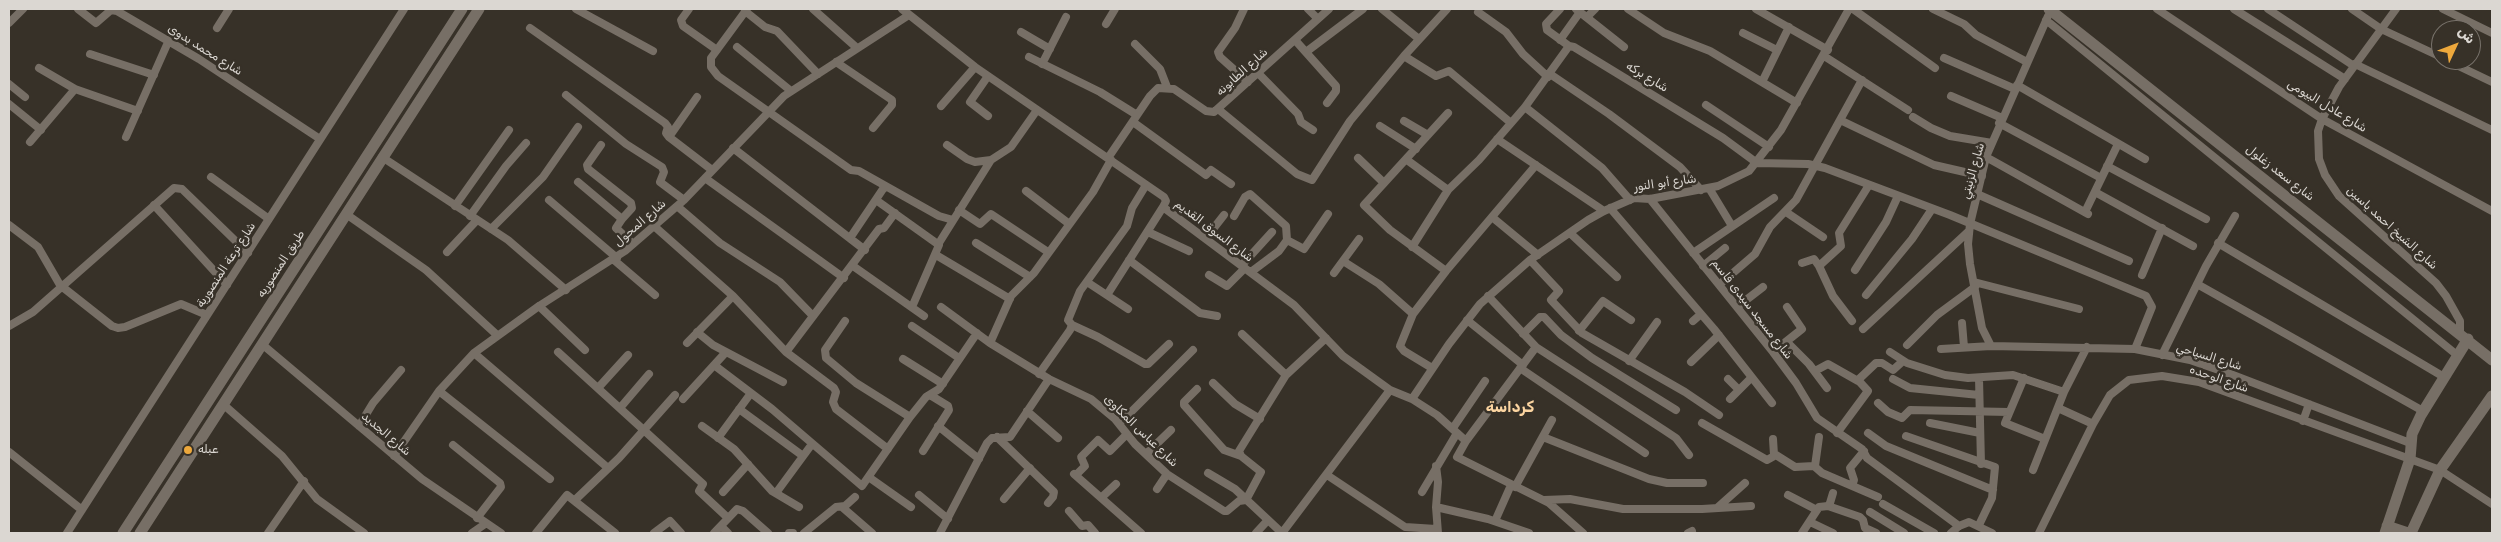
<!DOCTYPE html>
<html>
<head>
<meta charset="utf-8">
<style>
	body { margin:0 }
	#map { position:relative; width:2501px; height:542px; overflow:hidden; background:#373128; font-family:Rubik,"Noto Naskh Arabic",sans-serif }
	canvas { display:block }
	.frame { position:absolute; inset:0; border:10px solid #dbd7d2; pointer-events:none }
	.north { position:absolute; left:2431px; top:20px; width:50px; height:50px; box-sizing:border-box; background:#373128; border:1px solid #79736c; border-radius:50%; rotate:47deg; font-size:14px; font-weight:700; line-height:20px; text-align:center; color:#dbd7d2 }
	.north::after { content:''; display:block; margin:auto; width:18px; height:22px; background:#eda83c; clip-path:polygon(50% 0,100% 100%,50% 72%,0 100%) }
</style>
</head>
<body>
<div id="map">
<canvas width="2501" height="542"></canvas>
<div class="frame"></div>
<div class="north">ش</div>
</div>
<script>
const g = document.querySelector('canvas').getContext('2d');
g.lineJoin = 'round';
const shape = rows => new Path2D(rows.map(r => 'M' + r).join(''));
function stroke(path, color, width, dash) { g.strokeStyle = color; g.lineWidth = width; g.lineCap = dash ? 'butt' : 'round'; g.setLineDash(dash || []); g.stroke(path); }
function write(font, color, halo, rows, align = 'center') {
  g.font = font + ' Rubik,"Noto Naskh Arabic",sans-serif'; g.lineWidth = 5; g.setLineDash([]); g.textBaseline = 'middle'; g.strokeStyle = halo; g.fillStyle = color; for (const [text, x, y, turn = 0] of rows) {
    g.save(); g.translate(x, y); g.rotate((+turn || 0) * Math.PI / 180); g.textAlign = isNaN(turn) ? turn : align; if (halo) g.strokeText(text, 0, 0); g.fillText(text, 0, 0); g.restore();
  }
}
stroke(shape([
	[78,9,96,23,111,10,117,11,199,59,320,139],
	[576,9,653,51],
	[689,9,681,20,683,26,717,50],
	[747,9,711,58,711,67,718,76,851,170,859,171,939,216,953,220],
	[813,9,857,48],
	[902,9,975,67,1164,197,1166,201,1163,207,1294,305,1343,356,1390,390,1412,399,1437,415,1466,441],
	[1244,9,1235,28,1218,52,1220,57,1248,82],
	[1308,9,1318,19],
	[1382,9,1419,39],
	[1560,9,1546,24,1547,30,1569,46,1574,47,1723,138,1757,163],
	[1576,9,1624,47],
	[1628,9,1664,33,1710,51,1797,103],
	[1756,9,1828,50],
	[1853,9,1935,68],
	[1933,9,1964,24,1976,35,2027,62],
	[2157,9,2322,119,2492,211],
	[2234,9,2345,79],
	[2268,9,2354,66],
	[2352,9,2381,29,2441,57],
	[2396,9,2339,87,2322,119,2318,131,2319,159,2325,175,2339,196,2436,283,2446,296,2460,321,2460,333],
	[2443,9,2492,33],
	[745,11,765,27,777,31,818,74],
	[1478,12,1506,32,1523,54,1548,77],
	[1587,17,1595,9],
	[2046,20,2457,355],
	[9,23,23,9],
	[1106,24,1115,9],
	[217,28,229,9],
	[530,28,665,123,668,127,666,133,669,137,712,170],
	[1021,32,1050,49],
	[1743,33,1777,50],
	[1295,40,1336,86,1336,91,1327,103],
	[1560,40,1580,12],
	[1135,44,1160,69,1167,87],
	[737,47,791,91],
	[1306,52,1363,9],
	[90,54,154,75],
	[1404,56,1436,76,1449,71,1511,123],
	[1824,56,1908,110],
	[1029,57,1100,92,1137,115],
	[1944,58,2015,89],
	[2446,60,2492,82],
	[836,62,892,100,892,105,873,128],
	[1042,64,1066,17],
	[2355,64,2492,130],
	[39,68,75,89,138,111],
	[1259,74,1298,114,1301,122,1313,130],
	[1550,74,1609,114,1680,167,1701,190],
	[1762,82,1789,27],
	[9,84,25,97],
	[2017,85,2145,159],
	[566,95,626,144,662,167,664,172,660,182,684,200],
	[1951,96,2002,118],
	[9,104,41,130],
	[1706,105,1769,147],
	[941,106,975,67],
	[1525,107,1602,168,1630,200],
	[1218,109,1297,174,1312,180,1350,121,1404,56,1447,9],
	[988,116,970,102,988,76],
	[1913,117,1931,128,1950,136,1992,143],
	[1840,120,1934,165,1982,176],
	[1404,121,1428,135],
	[1133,122,1206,175,1211,170,1231,184],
	[1999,123,2101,178],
	[1380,126,1416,149],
	[126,137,169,40],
	[669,137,697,97],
	[1497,139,1604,211],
	[30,142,75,89],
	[601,145,587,165,588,169,631,203,632,208,622,219],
	[947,145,967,159,975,162,991,160,1011,147,1037,110],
	[733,148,865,250],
	[382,157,508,240,566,290],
	[1986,157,2088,214],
	[1108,158,1150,96,1158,88,1174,89,1206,111,1214,112,1329,9],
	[1358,158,1384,183],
	[1407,160,1448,190],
	[1757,163,1808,164,1825,168,1950,215,2146,296,2152,307,2135,349],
	[2107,166,2206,219],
	[211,177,269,219],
	[705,178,844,278],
	[578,182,622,219,616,228,633,244],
	[1709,188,1732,226],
	[1026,191,1068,223],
	[2095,192,2193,246],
	[1977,194,2129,261],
	[1650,199,1773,352,1796,383,1817,418,1862,449,1867,458,1959,526],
	[549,200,617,258],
	[876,200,939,245,912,307],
	[154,205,227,285],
	[455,206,509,130],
	[677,206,720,243,780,282,813,316],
	[1610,208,1714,329,1772,403],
	[959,210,980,224,991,214,1048,252],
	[1786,212,1823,237],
	[2085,212,2118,144],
	[346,214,426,270,497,335],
	[470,216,506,166,526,143],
	[1234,216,1245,197,1250,194,1286,226,1287,240,1279,251,1251,272],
	[1492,217,1538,255],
	[9,225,38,247,60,285,112,326,118,328,125,327,181,304,207,315],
	[654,226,733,296,786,352,834,388,836,392,833,402,836,409,888,449],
	[491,229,543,177,578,127],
	[1148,232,1189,251],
	[1570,233,1617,277],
	[850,238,885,186],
	[1206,238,1224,215],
	[1287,240,1304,249,1328,214],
	[939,243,991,160],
	[976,243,1030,277],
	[2218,243,2444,377],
	[1412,247,1448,190,1479,160,1525,107,1569,46],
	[447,252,477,220],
	[1693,253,1774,198],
	[936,255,1010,299],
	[614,260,655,295],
	[1129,260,1200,313,1217,316],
	[1530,260,1559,291,1551,300,1582,333,1685,392,1719,415],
	[1343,261,1379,284,1413,314],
	[1802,263,1814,259,1819,266],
	[1242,265,1272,232],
	[853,266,924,316],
	[1703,266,1725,248],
	[1855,270,1886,222,1898,196],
	[1446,271,1390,230,1364,205,1448,113],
	[1334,273,1359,239],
	[1209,275,1227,286,1245,268],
	[2142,275,2162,228],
	[1087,282,1128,309],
	[1974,282,2079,309],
	[2197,284,2423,411],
	[1719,285,1755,254,1770,227,1796,200,1862,80],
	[1107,295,1163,207],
	[1866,295,1912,239,1932,209],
	[1488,296,1536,347,1664,430,1676,438,1689,455],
	[539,306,585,350],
	[941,307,990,343,1049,379,1091,399,1115,419,1135,444,1167,474,1224,511,1227,511,1239,501,1246,500],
	[1737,307,1763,287],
	[1467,320,1523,365],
	[845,321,825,350,826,358,856,383,910,417],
	[1693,321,1701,314],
	[1852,321,1833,296,1819,266,1841,246,1839,233,1869,185],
	[1962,323,1964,347],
	[1072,325,1098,337,1145,364,1148,364,1169,344],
	[9,326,33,312,174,188,182,189,248,253],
	[912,326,959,358],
	[1863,329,1969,231],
	[1579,331,1603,301,1631,320],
	[697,332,713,345,783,382],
	[1242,334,1286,375],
	[1523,334,1540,317,1544,317,1561,335,1592,358,1676,410],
	[1787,342,1809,364,1827,388],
	[687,343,733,296],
	[990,343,1011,296,1034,273,1093,192,1111,160],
	[263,345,422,479,501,533],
	[1907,345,1937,315,1975,287],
	[1991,346,1982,328,1970,264,1968,244,1970,224,1986,157,2048,16],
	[1536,347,1466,441,1457,457,1549,503,1583,533],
	[1941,349,1991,346,2135,349,2190,360,2233,375,2410,443],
	[558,352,703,484,699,491,728,518],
	[786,352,879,229,884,228,895,213],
	[1773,352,1802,329,1787,307],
	[1890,352,1907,363,1945,375,1968,378,2013,375,2064,392],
	[474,353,608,468],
	[2162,355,2206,266,2235,216],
	[903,359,943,384],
	[1629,361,1657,322],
	[1691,362,1719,335],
	[714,365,772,409,862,486,910,417,926,397,939,389,977,333],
	[1432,368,1404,351,1400,346,1413,314,1446,271,1536,165],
	[1520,368,1645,453],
	[1815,371,1828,364,1858,381],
	[1039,374,1070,330,1072,325,1068,320,1080,291,1127,226,1132,208,1146,185],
	[1979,378,1981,464],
	[2024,378,2005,423,2045,439],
	[1728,379,1739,390],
	[1893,379,1910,388,1979,395],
	[1213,383,1235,404,1260,419],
	[598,388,628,355],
	[1197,389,1184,402,1184,405,1224,450,1241,456],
	[439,391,550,479],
	[683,399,726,352],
	[1412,399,1449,344,1480,304,1530,260,1588,220,1604,211,1634,198,1650,199,1718,186,1749,171,1781,130,1849,9],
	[1730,399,1751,378],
	[1878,403,1888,412,1902,418,1910,410,2009,412],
	[224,405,282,456,317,499,364,533],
	[620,408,649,374],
	[2058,408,2093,424],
	[739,409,803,456],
	[1027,411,1058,438],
	[2303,421,2309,404],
	[1702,423,1767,460,1776,455,1795,467,1814,466,1822,473,1878,497],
	[1930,423,1980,433],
	[1119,424,1193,350],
	[359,426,373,403,401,370],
	[702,426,734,449,772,491,799,507],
	[938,426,979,459],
	[1453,428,1485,381],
	[1837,433,1868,391,1858,380,1876,363,1882,363,1893,370,1903,361],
	[1868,433,1886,446,1993,490],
	[1906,436,1995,467,1992,498,1979,525],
	[997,437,1054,492,1053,497,1048,503],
	[1543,437,1649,479,1667,483,1703,483],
	[718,438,751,393],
	[1773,439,1774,455],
	[453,445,500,483,501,487,477,518],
	[923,451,949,410,948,406,930,395],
	[9,452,82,510],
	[1146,454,1171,430],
	[394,456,439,391,474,353,539,306,625,251,684,200,784,96,909,15],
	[1436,466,1438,482,1436,507,1438,533],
	[1815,466,1819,437],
	[2033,470,2064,392,2087,347],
	[1208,473,1235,489,1282,533],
	[1074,474,1141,533],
	[1076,475,1085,466,1081,457,1098,440,1110,451,1127,434],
	[1327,475,1405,527,1436,529],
	[870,478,911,507],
	[1852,486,1854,480,1850,468,1864,451],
	[1515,487,1552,420],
	[1157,489,1167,474],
	[723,492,748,464],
	[1422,492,1457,433],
	[776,493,812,444],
	[919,495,948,519],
	[1788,495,1817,510],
	[1102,497,1116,484],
	[1004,499,1030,468],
	[575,500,619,458,675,395],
	[1246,500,1261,472,1241,456,1239,451,1286,375,1326,338],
	[1544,500,1570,499,1623,509,1702,509,1751,506],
	[1883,504,1934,533],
	[1828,506,1860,517,1863,520,1865,528,1876,533],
	[842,507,872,533],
	[1436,507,1488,519,1529,533],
	[1717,508,1745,483],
	[1069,511,1082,526,1088,525,1095,533],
	[1870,512,1904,533],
	[1495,521,1511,485],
	[1810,522,1833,533],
	[721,526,728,533],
	[67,533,404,9],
	[268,533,304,481],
	[472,533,485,524],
	[536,533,567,495,615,533],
	[654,533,670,521,681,533],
	[714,533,737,509,743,511,768,533],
	[789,533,793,533],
	[804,533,836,507,845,506,855,497],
	[940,533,987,443,992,438,1010,437,1049,379],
	[1256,533,1268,520],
	[1282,533,1390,390],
	[1688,533,1692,531],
	[1802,533,1819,507,1828,506,1830,503,1833,493],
	[1951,533,1959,526,1969,522,1992,533],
	[2039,533,2093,424,2110,395,2129,380,2162,376,2199,382,2440,470,2492,504]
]), '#776f66', 8);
stroke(shape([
	[2049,9,2492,360],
	[2387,526,2408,533],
	[123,533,462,9],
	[140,533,479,9],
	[2385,533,2410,459,2412,434,2421,415,2468,339],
	[2411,533,2440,470,2492,396]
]), '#776f66', 11);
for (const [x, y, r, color] of [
	[188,450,5,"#eda83c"]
]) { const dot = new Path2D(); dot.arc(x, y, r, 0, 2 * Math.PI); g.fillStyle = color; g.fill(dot); stroke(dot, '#373128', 2); }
write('12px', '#dbd7d2', '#373128', [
	["شارع محمد بدوى",205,50,32],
	["شارع الطابونه",1242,72,-42],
	["شارع بركه",1647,77,31],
	["شارع عادل البيومى",2327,106,31],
	["شارع الزنيتي",1973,171,-74],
	["شارع سعد زغلول",2280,173,38],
	["شارع أبو النور",1665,183,-8],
	["شارع المحول",640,223,-41],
	["شارع الشيخ احمد ياسين",2392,228,42],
	["شارع السوق القديم",1214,231,37],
	["طريق المنصوريه",281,264,-57],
	["شارع ترعة المنصورية",226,265,-57],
	["شارع مسجد سيدى قاسم",1752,309,52],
	["شارع السياحي",2209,357,17],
	["شارع الوحده",2219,379,19],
	["شارع عباس المكاوى",1141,431,44],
	["شارع الجديد",386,434,40]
]);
write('12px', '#dbd7d2', '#373128', [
	["عبله",198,450]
], 'left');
write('bold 15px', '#fcd5a1', '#373128', [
	["كرداسة",1510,408]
]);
</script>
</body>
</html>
